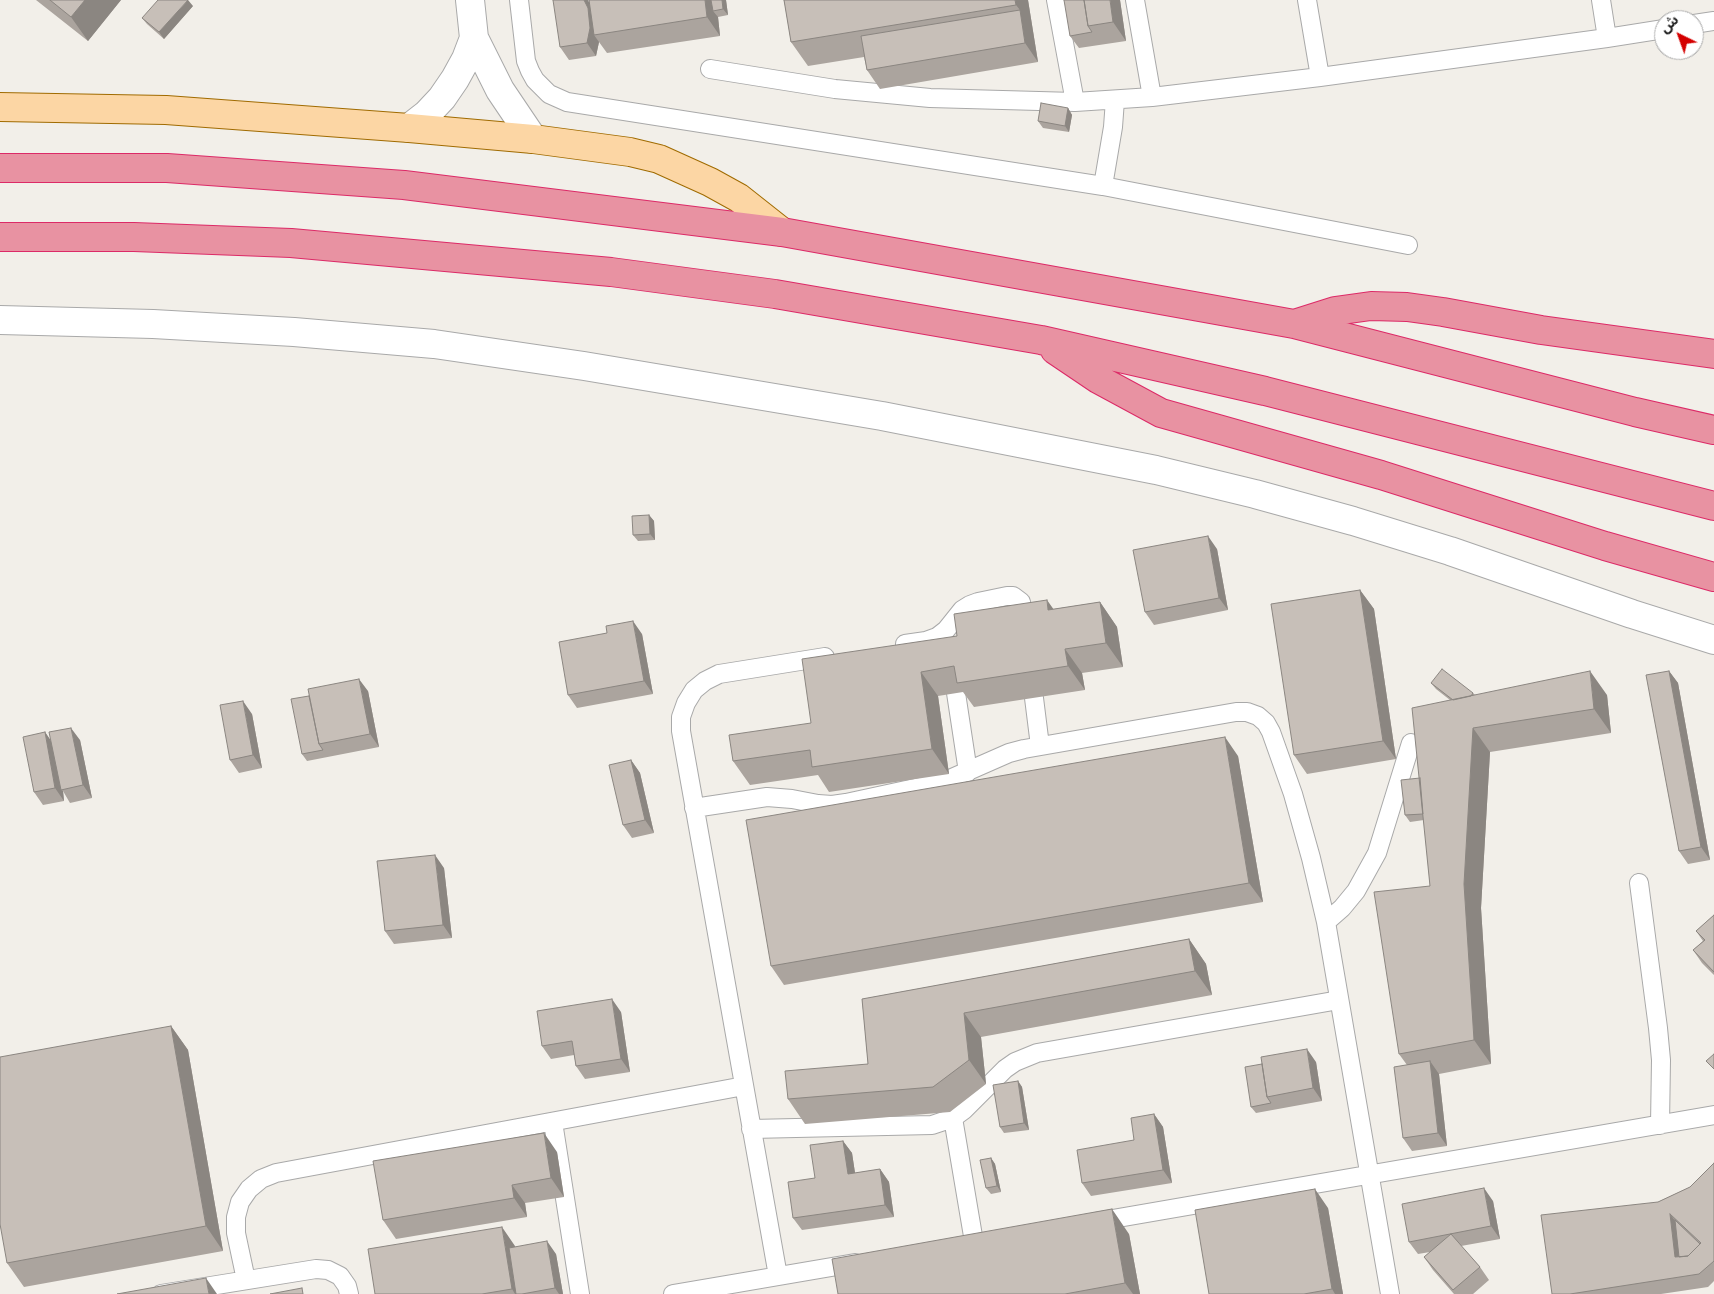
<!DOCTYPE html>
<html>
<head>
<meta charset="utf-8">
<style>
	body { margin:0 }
	#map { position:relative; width:1714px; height:1294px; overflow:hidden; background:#f2efe9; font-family:Figtree,"Noto Sans Arabic",sans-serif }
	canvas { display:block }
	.north { position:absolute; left:1654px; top:10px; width:50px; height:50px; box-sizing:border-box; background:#fff; border:1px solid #a7a7a7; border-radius:50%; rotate:318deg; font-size:14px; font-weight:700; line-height:20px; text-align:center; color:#222 }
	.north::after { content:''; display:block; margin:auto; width:18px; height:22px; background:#d40000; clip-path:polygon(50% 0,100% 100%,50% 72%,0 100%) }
</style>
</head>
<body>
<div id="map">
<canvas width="1714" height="1294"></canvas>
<div class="north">ش</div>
</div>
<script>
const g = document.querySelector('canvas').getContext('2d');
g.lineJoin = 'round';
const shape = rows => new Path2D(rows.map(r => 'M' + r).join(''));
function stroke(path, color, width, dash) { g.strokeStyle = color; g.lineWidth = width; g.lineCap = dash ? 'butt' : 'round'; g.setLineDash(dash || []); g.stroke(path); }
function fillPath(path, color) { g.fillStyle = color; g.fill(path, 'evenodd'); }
const lane = shape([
	[519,0,526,61,530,71,535,80,549,94,567,102,1103,186,1408,245],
	[1056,0,1075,102],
	[1135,0,1152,97],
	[1307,0,1320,77],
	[1601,0,1607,38],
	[1694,24,1714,21],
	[710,69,835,89,930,98,1075,102,1152,97,1320,77,1607,38,1664,29],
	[1103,186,1113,127,1115,100],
	[905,644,926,641,937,637,946,630,962,610,970,605,978,602,1007,596,1013,596,1021,602,1025,627],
	[956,693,968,772],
	[1034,698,1040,746],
	[694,808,767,797,792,799,818,804,832,805,846,803,943,782,1009,753,1024,749,1236,712,1247,712,1258,716,1266,723,1271,732,1293,794,1311,858,1326,922,1390,1294],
	[1639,883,1658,1028,1661,1060,1660,1125],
	[1326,922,1342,908,1356,891,1377,853,1411,743],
	[953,1118,974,1242],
	[553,1122,580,1294],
	[751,1129,932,1125,953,1118,964,1110,1005,1069,1015,1062,1037,1053,1339,1000],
	[1095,1222,1714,1115],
	[778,1276,681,731,681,717,686,703,694,690,705,681,719,674,825,657],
	[246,1280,236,1233,236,1217,240,1202,249,1189,261,1179,276,1173,744,1086],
	[161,1294,316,1269,328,1270,340,1276,347,1286,349,1294],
	[673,1294,855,1263]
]);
const street = shape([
	[470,0,474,38,500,90,533,139],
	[409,128,427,114,442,98,455,79,466,59,474,38],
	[0,320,153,324,294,332,434,344,584,366,882,416,1156,470,1255,494,1353,521,1450,551,1632,614,1714,640]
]);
const primary = shape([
	[0,107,166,110,409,128,533,139,630,152,659,159,710,182,739,198,782,232]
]);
const highway = shape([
	[0,168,167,168,404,185,782,232,1294,324,1635,412,1714,430],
	[0,237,134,237,291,243,611,272,775,294,1041,340,1265,391,1714,506],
	[1294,324,1335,311,1371,306,1407,307,1443,312,1541,330,1714,354],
	[1055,350,1098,379,1161,413,1381,475,1605,546,1714,577]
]);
stroke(lane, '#a9a9a9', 20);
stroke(street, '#a9a9a9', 30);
stroke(primary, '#a06b00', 30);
stroke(highway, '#dc2a67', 30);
stroke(lane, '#fff', 18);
stroke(street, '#fff', 28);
stroke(primary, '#fcd6a4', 28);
stroke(highway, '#e892a2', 28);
fillPath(shape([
	[36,0,121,0,88,41],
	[589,0,726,0,728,15,718,17,720,36,607,53,599,42,596,56,569,60,560,47,589,3],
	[784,0,1028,0,1038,62,880,89,867,70,864,57,808,66,791,42],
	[1120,0,1126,41,1079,48,1070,36],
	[193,6,164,39,147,24,142,18],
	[1068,108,1072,115,1069,132,1043,128,1038,121],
	[649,515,654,521,655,540,638,541,633,535],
	[1217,549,1228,610,1154,625,1145,612],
	[1360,590,1374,609,1396,759,1307,774,1294,755],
	[1100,602,1117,627,1123,667,1082,673,1085,690,974,707,963,692,938,696,949,774,829,792,818,775,750,785,733,761,811,723,957,636,1054,609],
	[642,634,653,694,577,708,568,695],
	[1669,671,1678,683,1710,860,1688,864,1679,851],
	[1431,683,1473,693,1475,695,1607,695,1611,733,1490,752,1481,908,1491,1064,1439,1074,1447,1146,1412,1151,1403,1138,1407,1065,1399,1054,1430,886,1424,820,1410,822,1405,815,1450,700,1436,689],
	[368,691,379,747,307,761,302,754],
	[252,714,262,768,239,773,230,760],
	[45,732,51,742,80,740,92,798,70,803,63,791,64,801,43,805,34,792],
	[1238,756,1263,902,784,985,771,966],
	[631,760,640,773,654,833,632,838,623,825],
	[444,868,452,938,394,944,385,931],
	[1714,915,1714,975,1702,963,1693,950,1703,941,1696,931],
	[1189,939,1206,964,1212,995,981,1037,986,1084,950,1112,805,1124,788,1099,868,1064,862,999],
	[621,1012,630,1072,585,1079,576,1066,574,1055,551,1059,542,1046],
	[171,1026,188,1050,223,1251,24,1287,7,1263],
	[1316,1062,1322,1101,1256,1113,1251,1107],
	[1018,1081,1022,1087,1029,1130,1004,1133,1000,1127],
	[1154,1114,1163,1127,1172,1183,1091,1196,1082,1183,1134,1140],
	[843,1141,852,1153,855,1173,880,1169,889,1182,894,1217,802,1230,793,1218,815,1178],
	[557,1152,564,1197,525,1203,527,1217,396,1239,383,1220],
	[991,1158,995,1164,1001,1192,991,1194,986,1188],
	[1714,1163,1714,1281,1708,1287,1661,1294,1552,1294,1658,1202,1690,1187],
	[1493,1201,1500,1239,1461,1246,1480,1267,1489,1280,1473,1294,1454,1294,1433,1270,1424,1257,1430,1252,1418,1254,1409,1242],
	[1328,1208,1343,1294,1209,1294],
	[1129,1234,1140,1294,838,1294],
	[515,1246,515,1247,556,1254,563,1294,375,1294]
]), '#aba49e');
fillPath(shape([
	[85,0,121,0,88,41,71,17],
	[188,0,193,6,164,39,159,32],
	[584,0,588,0,597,20,594,35,599,42,596,56,587,43],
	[705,0,715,0,713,11,718,17,720,36,707,17],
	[722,0,726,0,728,15,723,9],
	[1015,0,1028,0,1038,62,1025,43,1020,10,1016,5],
	[1110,0,1120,0,1126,41,1113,22],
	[1068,108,1072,115,1069,132,1065,126],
	[649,515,654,521,655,540,650,534],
	[1208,536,1217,549,1228,610,1219,598],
	[1360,590,1374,609,1396,759,1383,741],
	[1047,600,1064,624,1048,610],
	[1100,602,1117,627,1123,667,1106,643],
	[633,621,642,634,653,694,644,681],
	[1065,649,1082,673,1085,690,1068,666],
	[1590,671,1607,695,1611,733,1594,709],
	[1669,671,1678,683,1710,860,1701,847],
	[921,672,938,696,949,774,932,749],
	[359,679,368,691,379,747,370,734],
	[243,701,252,714,262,768,253,755],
	[71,728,80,740,92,798,83,785],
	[1473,728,1490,752,1481,908,1491,1064,1474,1040,1464,884],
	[45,732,54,745,61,790,63,791,64,801,55,788],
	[1225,737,1238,756,1263,902,1249,883],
	[631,760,640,773,654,833,645,820],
	[435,855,444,868,452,938,443,925],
	[1189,939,1206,964,1212,995,1195,971],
	[612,999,621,1012,630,1072,621,1059],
	[964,1013,981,1037,986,1084,969,1060],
	[171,1026,188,1050,223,1251,206,1226],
	[1307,1049,1316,1062,1322,1101,1313,1088],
	[1430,1061,1439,1074,1447,1146,1438,1133],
	[1018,1081,1022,1087,1029,1130,1024,1123],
	[1154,1114,1163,1127,1172,1183,1163,1170],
	[544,1133,557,1152,564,1197,551,1178],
	[843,1141,852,1153,857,1186,848,1174],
	[991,1158,995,1164,1001,1192,997,1186],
	[880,1169,889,1182,894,1217,885,1205],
	[512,1185,525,1203,527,1217,514,1198],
	[1484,1188,1493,1201,1500,1239,1491,1226],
	[1315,1189,1328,1208,1343,1294,1335,1294,1332,1289],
	[1112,1209,1129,1234,1140,1294,1133,1294,1125,1283],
	[1670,1214,1679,1226,1684,1263,1675,1257],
	[502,1227,515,1246,523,1294,515,1294,512,1289],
	[547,1241,556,1254,563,1294,559,1294,555,1288],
	[206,1278,217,1294,209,1294]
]), '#8b8681');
const building = shape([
	[50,0,85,0,71,17,50,0],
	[158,0,188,0,159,32,142,18,158,0],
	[553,0,584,0,588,8,590,28,587,43,560,47,553,0],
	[589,0,705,0,707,17,594,35,589,0],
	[711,0,722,0,723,9,713,11,711,0],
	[784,0,1015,0,1016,5,791,42,784,0],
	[1064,0,1084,0,1088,26,1092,32,1070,36,1064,0],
	[1084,0,1110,0,1113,22,1088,26,1084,0],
	[1020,10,1025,43,867,70,861,36,1020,10],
	[1041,103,1068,108,1065,126,1038,121,1041,103],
	[649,515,650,534,633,535,632,516,649,515],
	[1208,536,1219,598,1145,612,1133,550,1208,536],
	[1360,590,1383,741,1294,755,1271,604,1360,590],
	[1047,600,1048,610,1100,602,1106,643,1065,649,1068,666,957,683,954,666,921,672,932,749,812,767,810,750,733,761,729,735,811,723,802,659,957,636,954,614,1047,600],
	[633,621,644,681,568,695,559,642,607,633,606,626,633,621],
	[1442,669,1473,693,1471,696,1453,700,1431,683,1442,669],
	[1590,671,1594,709,1473,728,1464,884,1474,1040,1399,1054,1374,892,1430,886,1412,708,1590,671],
	[1669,671,1701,847,1679,851,1646,675,1669,671],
	[359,679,370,734,319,744,308,689,359,679],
	[309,696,319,744,323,750,302,754,291,699,309,696],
	[243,701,253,755,230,760,220,705,243,701],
	[71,728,83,785,61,790,49,732,71,728],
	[45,732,55,788,34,792,23,737,45,732],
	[1225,737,1249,883,771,966,746,820,1225,737],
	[631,760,645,820,623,825,609,765,631,760],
	[1420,778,1423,814,1405,815,1401,780,1420,778],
	[435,855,443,925,385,931,377,861,435,855],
	[1714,915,1714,972,1693,950,1705,940,1696,931,1714,915],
	[1189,939,1195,971,964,1013,969,1060,933,1087,788,1099,785,1071,868,1064,862,999,1189,939],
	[612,999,621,1059,576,1066,572,1041,542,1046,537,1011,612,999],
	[171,1026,206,1226,7,1263,0,1224,0,1057,171,1026],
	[1307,1049,1313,1088,1267,1097,1261,1057,1307,1049],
	[1714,1054,1714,1069,1706,1061,1714,1054],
	[1430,1061,1438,1133,1403,1138,1394,1067,1430,1061],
	[1262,1064,1267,1097,1271,1103,1251,1107,1245,1067,1262,1064],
	[1018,1081,1024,1123,1000,1127,993,1085,1018,1081],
	[1154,1114,1163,1170,1082,1183,1077,1150,1134,1140,1131,1118,1154,1114],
	[544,1133,551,1178,512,1185,514,1198,383,1220,373,1161,544,1133],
	[843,1141,848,1174,880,1169,885,1205,793,1218,788,1182,815,1178,810,1145,843,1141],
	[991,1158,997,1186,986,1188,980,1160,991,1158],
	[1714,1163,1714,1261,1699,1274,1570,1294,1552,1294,1541,1215,1658,1202,1690,1187,1714,1163],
	[1670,1214,1701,1243,1688,1256,1675,1257,1670,1214],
	[1484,1188,1491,1226,1409,1242,1402,1204,1484,1188],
	[1315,1189,1332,1289,1304,1294,1209,1294,1195,1210,1315,1189],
	[1112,1209,1125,1283,1065,1294,838,1294,832,1259,1112,1209],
	[1675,1220,1700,1244,1688,1256,1679,1257,1675,1220],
	[502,1227,512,1289,482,1294,375,1294,368,1249,502,1227],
	[1451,1234,1480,1267,1453,1290,1424,1257,1451,1234],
	[547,1241,555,1288,522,1294,516,1294,509,1248,547,1241],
	[206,1278,209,1294,117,1294,206,1278],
	[302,1288,303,1294,270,1294,302,1288]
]);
fillPath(building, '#c7bfb8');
stroke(building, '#8b8681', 1);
</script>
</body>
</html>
